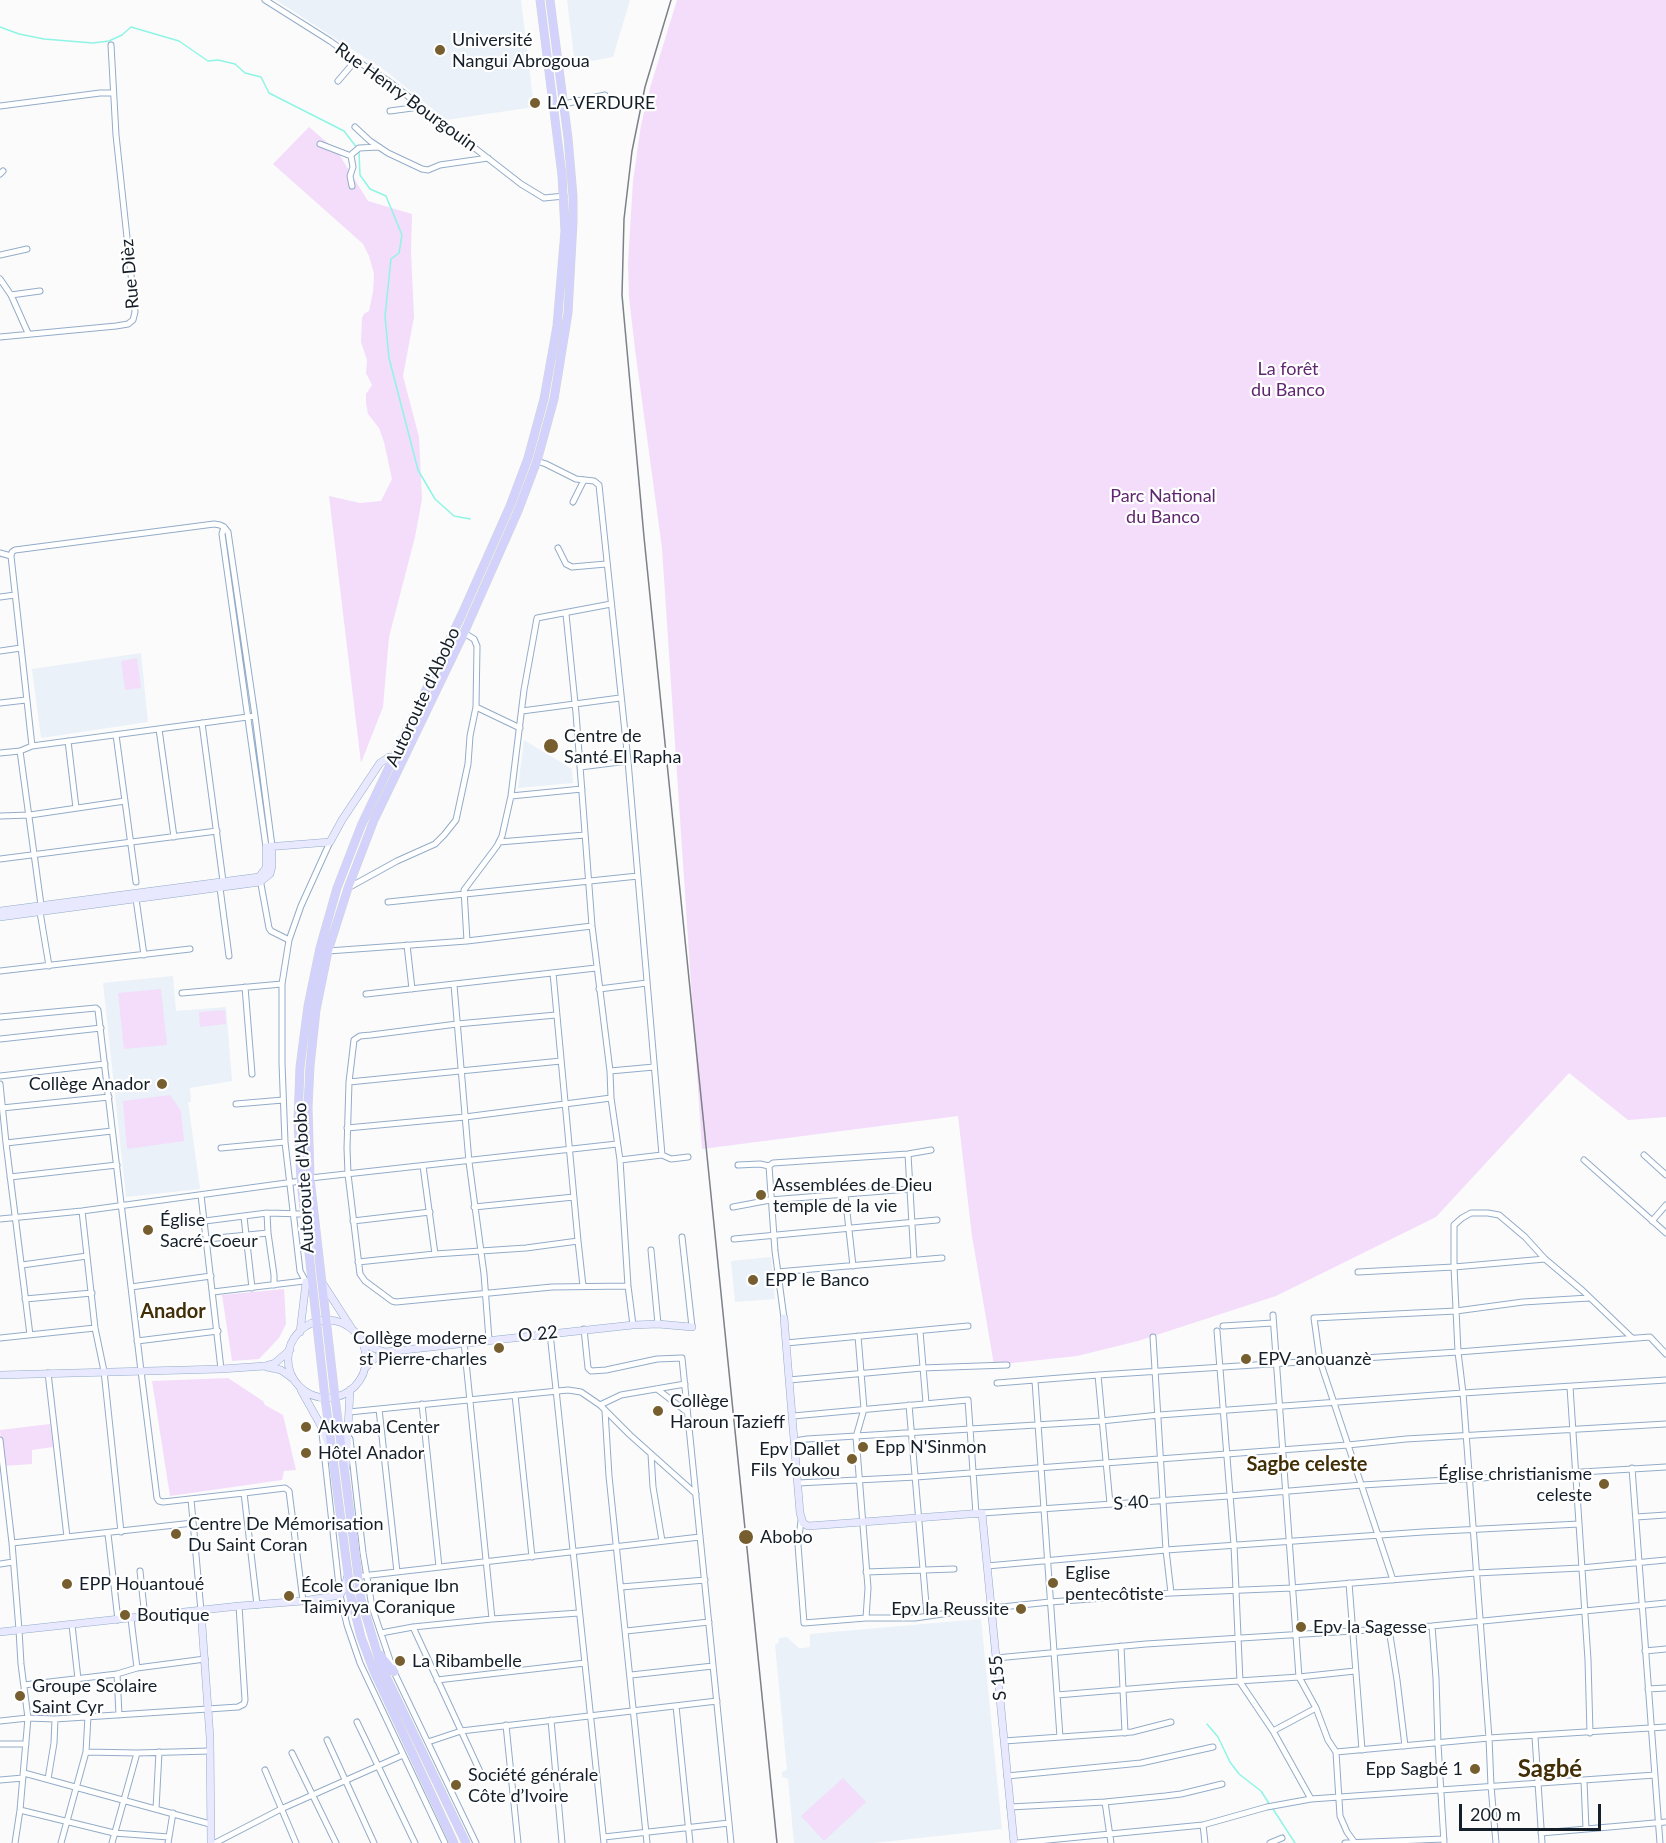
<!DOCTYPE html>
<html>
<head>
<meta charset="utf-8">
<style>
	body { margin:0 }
	#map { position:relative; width:1666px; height:1843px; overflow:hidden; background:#fbfbfb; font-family:Lato,sans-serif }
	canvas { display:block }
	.scale { position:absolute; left:1459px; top:1804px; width:142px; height:27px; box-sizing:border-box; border:3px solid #151f29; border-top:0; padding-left:8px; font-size:18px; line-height:21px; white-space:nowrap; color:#151f29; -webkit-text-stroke:4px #fff; paint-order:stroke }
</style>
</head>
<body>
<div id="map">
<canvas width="1666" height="1843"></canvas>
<div class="scale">200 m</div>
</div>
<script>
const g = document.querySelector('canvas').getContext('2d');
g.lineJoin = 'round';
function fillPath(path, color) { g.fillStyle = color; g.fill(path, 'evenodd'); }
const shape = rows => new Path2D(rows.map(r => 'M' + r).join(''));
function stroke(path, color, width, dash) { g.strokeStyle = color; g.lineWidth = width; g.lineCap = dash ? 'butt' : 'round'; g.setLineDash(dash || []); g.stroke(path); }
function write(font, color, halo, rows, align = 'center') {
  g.font = font + ' Lato,sans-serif'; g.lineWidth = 4.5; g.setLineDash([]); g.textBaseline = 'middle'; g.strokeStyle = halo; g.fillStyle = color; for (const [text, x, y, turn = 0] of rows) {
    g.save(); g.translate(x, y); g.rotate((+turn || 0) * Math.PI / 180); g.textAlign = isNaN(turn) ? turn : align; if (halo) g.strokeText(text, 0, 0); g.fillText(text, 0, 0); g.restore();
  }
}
fillPath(shape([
	[276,0,521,0,534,107,446,120,387,72],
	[567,0,630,0,613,57,575,64],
	[141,653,148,722,41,738,32,669],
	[524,740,572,769,573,783,518,788],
	[173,976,176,1011,226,1007,232,1081,190,1088,191,1102,188,1102,200,1189,126,1197,103,983],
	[771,1257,775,1299,735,1302,731,1261],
	[981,1619,1002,1829,874,1843,794,1843,788,1779,782,1777,782,1772,787,1770,775,1645,779,1642,779,1638,787,1637,799,1648,803,1648,810,1647,810,1634]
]), '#eaf1f8');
fillPath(shape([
	[677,0,1666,0,1666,1117,1628,1120,1569,1073,1436,1217,1276,1296,1138,1341,1077,1356,994,1365,972,1236,958,1116,702,1149,662,548,635,349,629,297,628,263,633,181,641,125,650,88],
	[309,127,337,151,368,201,412,214,411,251,414,317,403,376,419,437,422,499,415,537,389,637,383,707,361,763,329,496,360,503,381,501,392,479,384,442,379,428,368,414,366,403,366,394,372,385,366,373,367,360,361,342,362,318,364,314,369,311,373,292,374,274,369,256,363,244,353,235,273,164],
	[137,658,141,688,125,690,121,661],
	[161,989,167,1045,124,1049,118,993],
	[225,1010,226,1024,200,1027,199,1012],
	[170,1095,181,1111,184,1141,127,1149,123,1101],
	[284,1289,286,1324,279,1338,259,1359,232,1361,222,1295],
	[228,1378,263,1401,265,1405,283,1415,296,1470,284,1471,282,1480,170,1496,152,1381],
	[50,1424,53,1447,32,1450,32,1464,3,1466,0,1430],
	[843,1778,866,1802,824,1841,801,1816]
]), '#f3ddfa');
stroke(shape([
	[0,27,19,34,44,39,93,43,109,41,122,35,131,27,179,41,208,61,218,60,235,64,245,73,261,77,269,93,344,131,357,148],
	[359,152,360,175,370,189,386,196,402,235,399,253,391,259,385,316,389,358,418,470,435,499,454,516,470,519],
	[1207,1724,1218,1737,1230,1762,1239,1774,1261,1791,1270,1805],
	[1273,1809,1295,1843]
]), '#8ef5e5', 1.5);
const street = shape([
	[265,0,330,41,369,69,387,80,521,184,544,198,564,196],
	[338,81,356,60],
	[564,104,605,95],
	[0,106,100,93,113,93],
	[390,111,412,108,419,105],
	[355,127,370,141,388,153,422,169,428,170,440,165,488,158],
	[320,144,351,156],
	[0,174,3,171],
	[352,186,350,176,353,167,351,156,352,154,359,148,379,147],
	[0,255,27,249],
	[0,279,11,295,28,333],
	[11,295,40,291],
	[0,337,116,326,128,324,133,320,135,312,116,135,111,45],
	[537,461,546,464,576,479,594,481,599,485,628,761,662,1155],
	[573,502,584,480],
	[224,527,222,534,266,847],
	[558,548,566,564,572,567,606,564],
	[0,553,11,556],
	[0,597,15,595],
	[566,614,576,713,592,926,610,1071,611,1098,620,1160,628,1286,633,1325],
	[0,651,21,648],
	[0,703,26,700],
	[476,707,520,728],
	[522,711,620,698],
	[255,716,32,746,11,556,12,552,15,550,214,524,220,525,224,527,228,532,255,716,272,846],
	[202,723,223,881],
	[159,729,174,837],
	[116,735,136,882],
	[68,741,76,808],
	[20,751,41,905],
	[0,753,20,751,32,746],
	[580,767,628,761],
	[511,796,582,789],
	[0,816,30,815,125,801],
	[499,842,585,835],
	[0,859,217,831],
	[260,879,269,928,271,931,289,940],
	[220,888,229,956],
	[348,888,397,861,435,844,444,835,456,820,468,764,470,736,476,707,477,646,474,639,464,633],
	[136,899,144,955],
	[388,902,638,876],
	[40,912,49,966],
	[467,941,464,890,497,846,502,836,511,796,524,690,537,618,611,604],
	[407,945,412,989],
	[328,951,467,941,592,926],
	[0,971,190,949],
	[454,985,469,1162,484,1274,489,1340],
	[245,987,252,1074],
	[599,989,647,983],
	[182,993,282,984],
	[366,994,596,968],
	[556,1015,457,1024,371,1035,360,1036,354,1040,349,1082,347,1148,348,1174,360,1274,365,1281,392,1301,396,1302,552,1287,628,1286],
	[0,1017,96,1008,98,1010,141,1371,157,1498,159,1501,163,1502,244,1493],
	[0,1039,101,1028],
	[610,1071,654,1067],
	[0,1076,105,1064],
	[349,1082,561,1061],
	[0,1084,6,1143,30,1335],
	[236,1104,283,1100],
	[2,1108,109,1097],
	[347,1128,465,1117,611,1098],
	[6,1143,112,1131],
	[221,1148,285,1142],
	[908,1154,914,1260],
	[1644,1155,1666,1175],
	[620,1160,662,1155,671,1159,688,1157],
	[1584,1160,1666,1233],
	[738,1165,760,1164,769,1166],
	[423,1166,435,1254],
	[10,1177,117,1165],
	[310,1178,617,1144],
	[845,1194,853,1266],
	[201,1195,221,1369],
	[474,1207,574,1197],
	[733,1207,770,1200,909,1189],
	[82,1211,95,1328,104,1371,121,1532],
	[267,1213,268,1233,274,1275,274,1285],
	[244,1217,252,1288],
	[0,1219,82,1211,301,1181],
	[205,1221,267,1213,304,1214],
	[353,1221,430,1212],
	[1652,1221,1666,1205],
	[682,1237,692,1327],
	[207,1239,268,1233],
	[734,1239,937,1220],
	[578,1241,583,1286],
	[651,1250,658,1324],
	[358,1262,435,1254,526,1248,578,1241,553,973],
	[22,1265,87,1256],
	[777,1272,942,1258],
	[1358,1272,1454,1267,1545,1259],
	[306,1282,300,1271,285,1142,282,1063,282,984,289,940,301,906,330,842],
	[131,1287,211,1276],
	[213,1292,304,1281],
	[25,1299,92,1293],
	[1273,1315,1299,1677,1316,1708,1328,1740,1336,1752,1340,1816,1347,1832,1355,1843],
	[784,1318,775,1251,769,1166,773,1163,908,1154,931,1150],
	[1223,1326,1273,1323],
	[584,1329,588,1368,591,1371,606,1370,657,1359,682,1358,731,1843],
	[920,1331,926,1403],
	[1217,1331,1234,1545,1240,1682,1273,1731,1311,1799],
	[550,1333,604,1843],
	[858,1336,864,1409,856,1437,868,1588,866,1618],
	[1153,1337,1166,1550,1171,1593],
	[0,1338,95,1328],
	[137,1341,218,1331],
	[464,1342,492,1619],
	[786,1343,968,1326],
	[48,1373,67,1537],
	[1098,1375,1110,1504],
	[789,1380,922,1368,1007,1365],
	[1035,1381,1060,1737],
	[997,1383,1098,1375,1458,1352,1650,1337,1666,1354],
	[1570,1387,1588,1660,1590,1733],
	[657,1389,687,1412],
	[515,1395,532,1557],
	[422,1404,439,1567],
	[600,1405,621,1395,685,1384],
	[909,1405,927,1616],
	[379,1409,397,1572],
	[605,1411,609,1476,647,1843],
	[349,1412,568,1390,581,1392,600,1405,630,1435,696,1494],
	[793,1416,968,1400,976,1514],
	[322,1433,340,1595,347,1625,360,1663,445,1843],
	[350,1439,363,1553,372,1607,394,1672,476,1843],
	[0,1440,12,1543,19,1630,21,1664,28,1718,20,1810,15,1843],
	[795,1441,807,1439,1101,1421,1159,1415,1463,1393,1666,1380],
	[651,1454,653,1487,662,1541],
	[1632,1468,1660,1843],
	[798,1483,916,1477,1348,1445,1406,1439,1666,1424],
	[191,1499,201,1611],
	[982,1513,1229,1496,1362,1485,1666,1467],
	[1636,1517,1666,1515],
	[801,1521,798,1545,804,1623,866,1618,915,1618,963,1611,1050,1602,1171,1593,1292,1588,1476,1573,1581,1568,1666,1560],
	[108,1534,118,1620],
	[12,1543,193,1523],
	[0,1564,13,1562],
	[987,1566,1166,1550,1423,1532,1579,1524],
	[140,1571,145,1618],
	[866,1572,954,1569],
	[362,1576,700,1537],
	[1393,1580,1320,1361,1314,1318,1456,1311,1523,1302,1589,1298],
	[1349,1583,1362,1750],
	[621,1587,705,1580],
	[257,1605,244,1493,285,1488,289,1491,303,1601],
	[131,1619,137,1668],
	[72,1625,78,1679],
	[1432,1626,1436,1678,1438,1744,1444,1843],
	[413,1627,483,1778],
	[1389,1629,1397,1680,1405,1746],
	[626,1631,709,1622],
	[381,1633,413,1627,492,1619,579,1613],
	[1121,1646,1125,1733],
	[1645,1651,1666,1649],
	[996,1658,1146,1644,1432,1626,1666,1603],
	[117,1674,119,1715],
	[631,1675,713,1666],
	[437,1680,585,1663],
	[24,1685,117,1674,137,1668,205,1659],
	[1648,1689,1666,1688],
	[1057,1695,1178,1685,1299,1677,1355,1671],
	[676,1706,690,1843],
	[551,1720,562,1843],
	[0,1721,28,1718,55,1719,208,1709,238,1707,244,1704,245,1700,239,1606],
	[357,1722,415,1843],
	[506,1725,518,1843],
	[1273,1731,1316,1708],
	[1535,1737,1542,1843],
	[327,1740,374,1843],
	[1004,1741,1132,1732,1171,1722],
	[428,1742,461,1731,717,1701],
	[0,1744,26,1744],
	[86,1752,137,1753,210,1751],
	[1336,1752,1489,1738,1666,1727],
	[292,1753,336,1843],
	[265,1770,296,1843],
	[24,1773,210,1824],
	[1007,1776,1141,1763,1213,1747],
	[48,1779,54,1743,55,1719],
	[0,1780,23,1778],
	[1584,1781,1586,1829],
	[1105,1802,1111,1843],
	[1010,1807,1105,1802,1165,1796,1181,1794,1222,1784],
	[156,1809,159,1752],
	[20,1810,114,1833,169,1837],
	[1203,1825,1205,1843],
	[1541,1833,1666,1822],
	[604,1837,729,1823],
	[61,1843,86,1752,88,1716],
	[112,1843,137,1753],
	[168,1843,173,1813],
	[215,1843,281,1809,403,1755],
	[1017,1843,1203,1825,1267,1807,1311,1799,1655,1775],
	[1270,1843,1282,1838],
	[1345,1843,1444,1839],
	[1496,1843,1491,1786,1489,1738,1463,1393,1458,1352,1454,1267,1454,1225,1462,1218,1471,1213,1488,1213,1499,1215,1525,1237,1545,1259,1583,1291,1632,1338]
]);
const secondary = shape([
	[0,911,259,877,266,868,266,847,330,842,342,820,380,763,389,757,394,758],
	[0,917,260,882,270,874,272,866,272,846],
	[323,1284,352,1329],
	[784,1318,800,1513,803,1523,808,1526,863,1522,982,1513,1014,1843],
	'288 1359a39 39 0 1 1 78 0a39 39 0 1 1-78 0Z',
	[300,1332,306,1282],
	[362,1342,373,1348,385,1352,633,1325,658,1324,692,1327],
	[267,1367,281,1370,292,1378],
	[365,1368,374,1359,385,1352],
	[0,1375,221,1369,265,1366,275,1363,290,1350],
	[301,1390,320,1424,330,1447],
	[346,1467,350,1390],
	[201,1611,210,1738,211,1843],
	[0,1632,239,1606,303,1601,340,1595,345,1587,347,1578]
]);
const primary = shape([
	[380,1655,394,1672],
	[454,1843,373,1669,361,1637,351,1597,325,1398,301,1181,298,1121,300,1067,308,1006,320,948,337,888,361,826,462,614,510,506,528,458,544,399,557,326,565,231,562,175,540,0],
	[466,1843,381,1666,361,1599,335,1397,310,1178,308,1107,310,1066,316,1010,328,951,348,888,374,820,464,633,518,511,537,461,554,399,568,313,573,222,573,196,568,138,550,0]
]);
stroke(street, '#93acc8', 7);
stroke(secondary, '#93acc8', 8);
stroke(primary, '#d5d7d8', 9);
stroke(street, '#fff', 5);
stroke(secondary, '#e8e8fe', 7);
stroke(primary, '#d2d2fd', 8);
stroke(shape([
	[671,0,645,87,632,151,624,219,622,295,644,537,777,1843]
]), '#7c8187', 1.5);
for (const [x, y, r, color] of [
	[440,50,6,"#765e2f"],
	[535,103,6,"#765e2f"],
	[551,746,8,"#765e2f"],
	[162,1084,6,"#765e2f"],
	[761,1195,6,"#765e2f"],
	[148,1230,6,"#765e2f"],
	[753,1280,6,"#765e2f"],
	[499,1348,6,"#765e2f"],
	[1246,1359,6,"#765e2f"],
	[658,1411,6,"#765e2f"],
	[306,1427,6,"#765e2f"],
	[863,1447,6,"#765e2f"],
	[306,1453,6,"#765e2f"],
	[852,1459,6,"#765e2f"],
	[1604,1484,6,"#765e2f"],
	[176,1534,6,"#765e2f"],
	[746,1537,8,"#765e2f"],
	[1053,1583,6,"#765e2f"],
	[67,1584,6,"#765e2f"],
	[289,1596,6,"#765e2f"],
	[1021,1609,6,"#765e2f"],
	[125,1615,6,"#765e2f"],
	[1301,1627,6,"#765e2f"],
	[400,1661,6,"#765e2f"],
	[20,1696,6,"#765e2f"],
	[1475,1769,6,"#765e2f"],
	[456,1785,6,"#765e2f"]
]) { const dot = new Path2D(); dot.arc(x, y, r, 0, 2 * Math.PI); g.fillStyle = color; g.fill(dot); stroke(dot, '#fff', 2); }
write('18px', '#151f29', '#fff', [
	["Université",452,40],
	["Nangui Abrogoua",452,61],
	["LA VERDURE",547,103],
	["Centre de",564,736],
	["Santé El Rapha",564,757],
	["Collège Anador",150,1084,"right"],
	["Assemblées de Dieu",773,1185],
	["temple de la vie",773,1206],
	["Église",160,1220],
	["Sacré-Coeur",160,1241],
	["EPP le Banco",765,1280],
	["Collège moderne",487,1338,"right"],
	["st Pierre-charles",487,1359,"right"],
	["EPV anouanzè",1258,1359],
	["Collège",670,1401],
	["Haroun Tazieff",670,1422],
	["Akwaba Center",318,1427],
	["Epp N'Sinmon",875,1447],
	["Epv Dallet",840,1449,"right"],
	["Fils Youkou",840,1470,"right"],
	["Hôtel Anador",318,1453],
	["Église christianisme",1592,1474,"right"],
	["celeste",1592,1495,"right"],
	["Centre De Mémorisation",188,1524],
	["Du Saint Coran",188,1545],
	["Abobo",760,1537],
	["Eglise",1065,1573],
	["pentecôtiste",1065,1594],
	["EPP Houantoué",79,1584],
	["École Coranique Ibn",301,1586],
	["Taimiyya Coranique",301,1607],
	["Epv la Reussite",1009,1609,"right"],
	["Boutique",137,1615],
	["Epv la Sagesse",1313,1627],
	["La Ribambelle",412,1661],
	["Groupe Scolaire",32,1686],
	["Saint Cyr",32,1707],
	["Epp Sagbé 1",1463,1769,"right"],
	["Société générale",468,1775],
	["Côte d’Ivoire",468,1796]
], 'left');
write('18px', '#151f29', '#fff', [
	["Rue Henry Bourgouin",406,97,36],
	["Rue Dièz",130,274,-95],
	["Autoroute d'Abobo",423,697,-65],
	["Autoroute d'Abobo",304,1178,-93],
	["O 22",538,1334,-6],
	["S 40",1131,1503,-4],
	["S 155",998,1678,-96]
]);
write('18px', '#602770', '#fff', [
	["La forêt",1288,369],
	["du Banco",1288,390],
	["Parc National",1163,496],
	["du Banco",1163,517]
]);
write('bold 20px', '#422f07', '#fff', [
	["Anador",173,1312],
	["Sagbe celeste",1307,1465]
]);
write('bold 24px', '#422f07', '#fff', [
	["Sagbé",1550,1769]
]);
</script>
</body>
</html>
